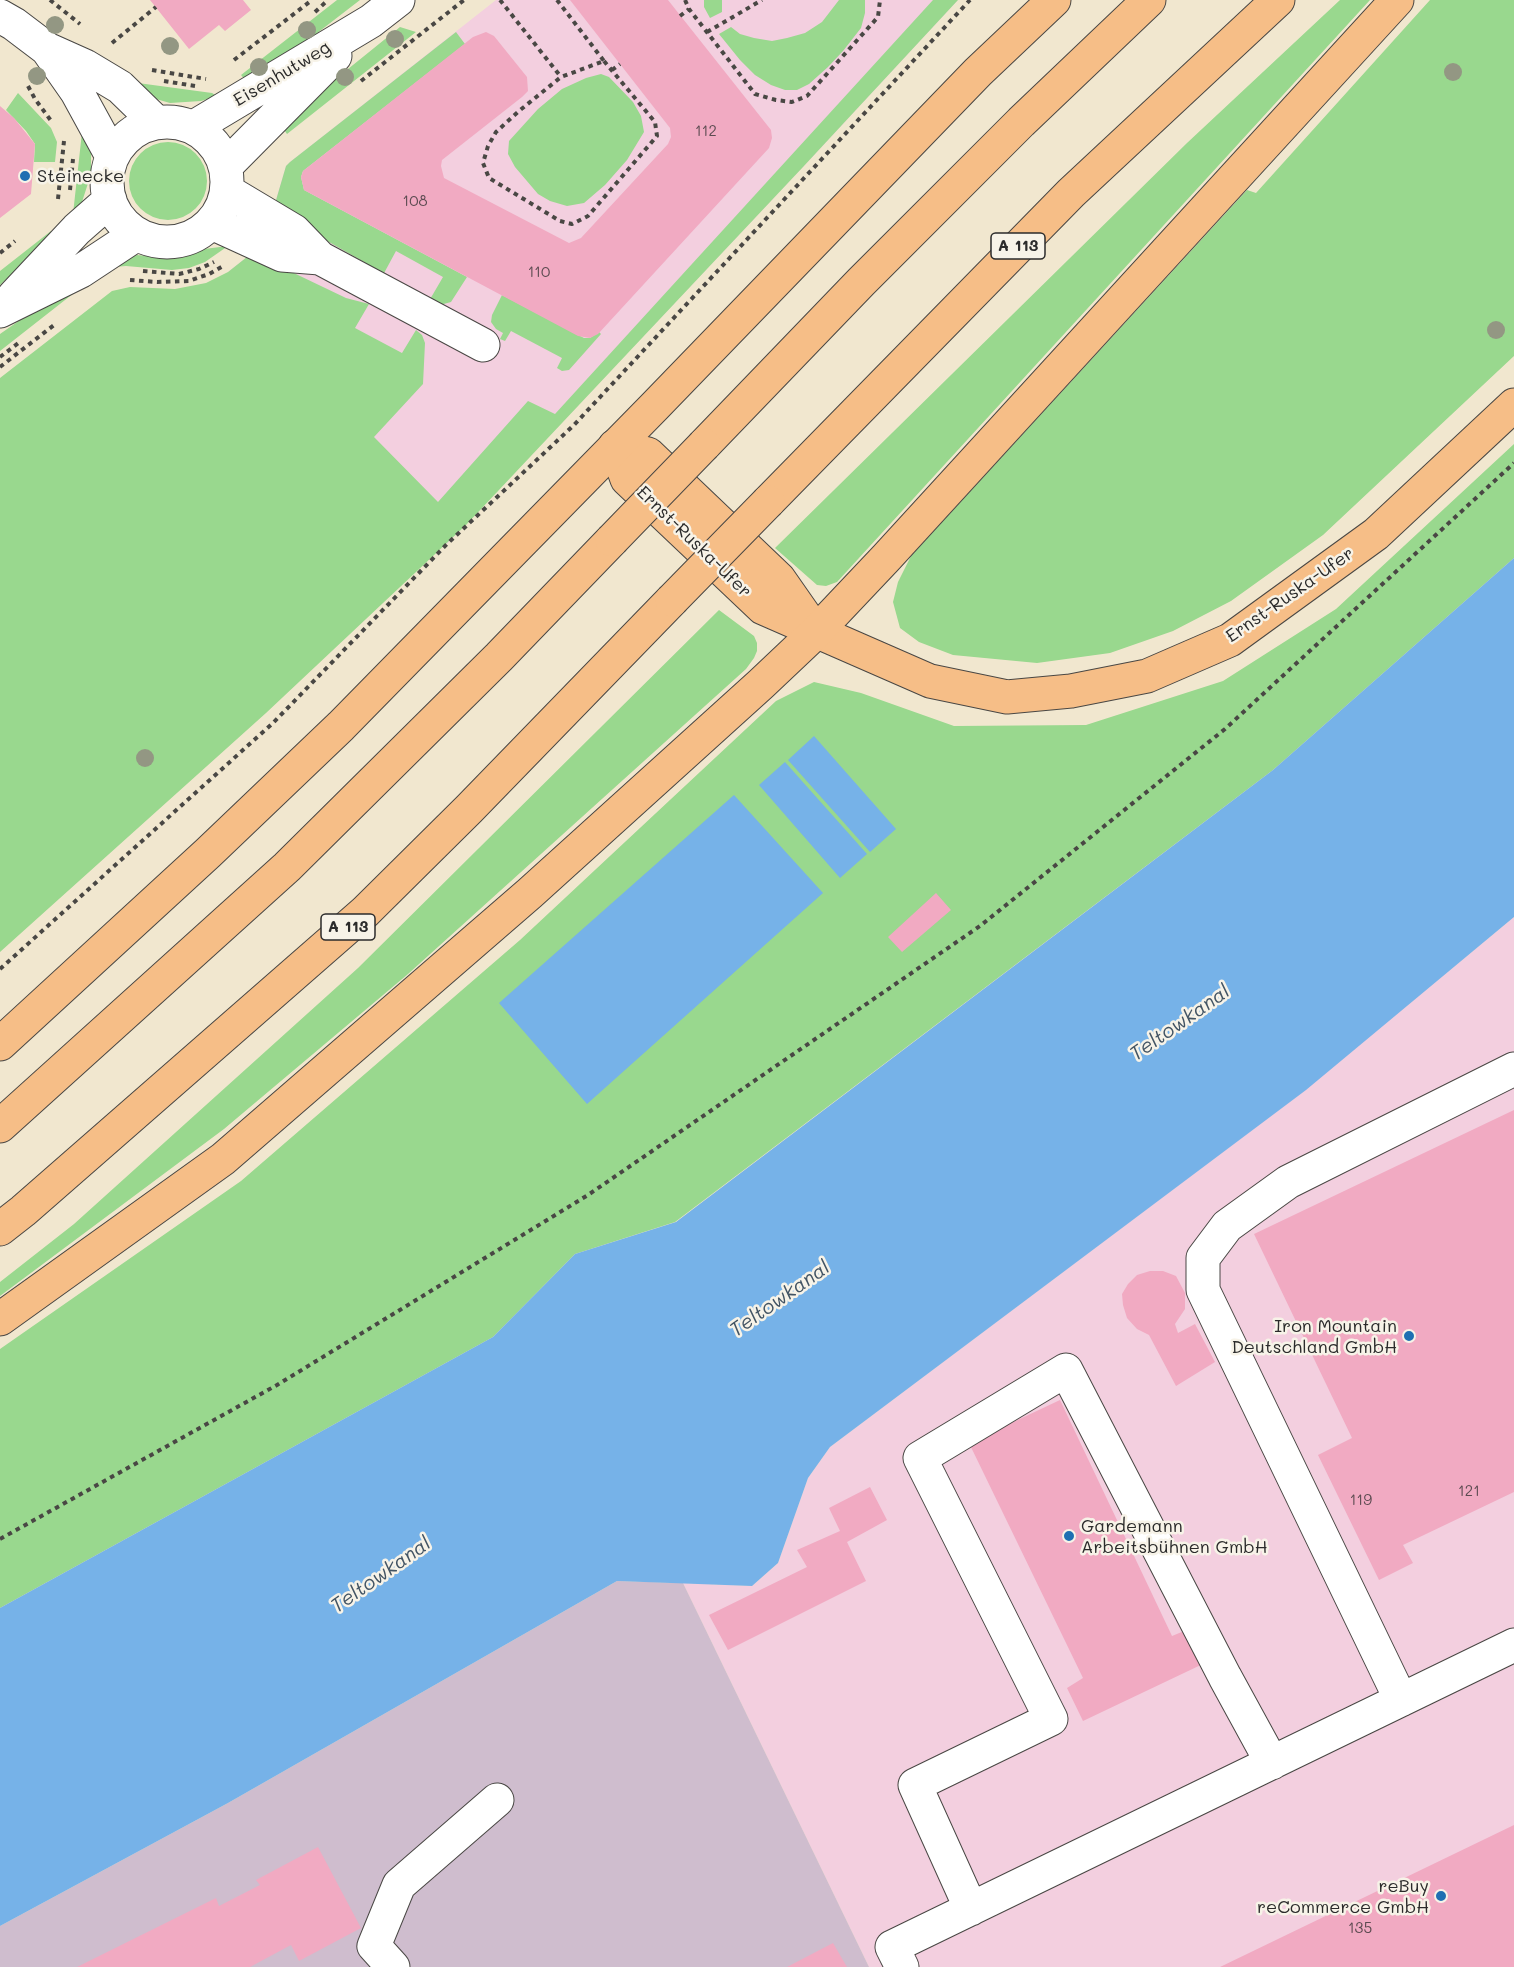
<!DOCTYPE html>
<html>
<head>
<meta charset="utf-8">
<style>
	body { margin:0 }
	canvas { display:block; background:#f1e7cf }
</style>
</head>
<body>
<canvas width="1514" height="1967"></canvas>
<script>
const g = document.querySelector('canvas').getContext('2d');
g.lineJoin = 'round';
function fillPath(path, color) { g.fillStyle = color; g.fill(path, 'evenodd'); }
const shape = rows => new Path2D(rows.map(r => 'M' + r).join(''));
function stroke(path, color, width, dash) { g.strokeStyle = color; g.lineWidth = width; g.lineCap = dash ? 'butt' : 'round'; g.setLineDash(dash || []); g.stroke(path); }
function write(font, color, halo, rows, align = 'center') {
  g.font = font + ' Mali,sans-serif'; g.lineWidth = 5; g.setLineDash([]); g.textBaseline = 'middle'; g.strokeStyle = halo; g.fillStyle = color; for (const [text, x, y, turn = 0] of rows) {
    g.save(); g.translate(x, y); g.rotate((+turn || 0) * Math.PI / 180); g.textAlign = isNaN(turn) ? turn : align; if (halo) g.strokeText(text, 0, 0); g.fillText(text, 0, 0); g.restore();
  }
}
fillPath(shape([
	[496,0,958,0,803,167,447,544,228,272,252,253,267,229,286,166,290,162],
	[1514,917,1514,1967,869,1967,683,1583,752,1586,778,1563,808,1478,830,1447,1305,1090]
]), '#f3cfdf');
fillPath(shape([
	[617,1581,683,1583,869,1967,0,1967,0,1926,228,1803]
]), '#cfbdce');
fillPath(shape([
	[337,0,360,0,299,47,247,82,241,75],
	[704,0,722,0,722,12,710,18,704,7],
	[839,0,865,0,865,13,861,28,843,51,828,67,809,84,797,90,785,90,771,85,755,75,740,60,719,34,731,27,740,34,754,38,772,41,787,38,805,33,822,22],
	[933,0,958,0,803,167,466,525,266,713,0,952,0,378,112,291,130,287,175,289,206,283,228,272,252,253,346,298,369,304,355,328,402,353,416,330,422,335,425,343,423,384,374,437,438,502,528,401,555,414],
	[1340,0,1370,0,837,582,826,586,817,585,775,548,1187,143],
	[1430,0,1514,0,1514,356,1323,535,1231,601,1173,631,1110,653,1037,663,953,655,919,642,900,628,893,602,898,582,911,556,1247,190,1256,193],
	[400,27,416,32,287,134,280,124],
	[456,32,465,44,303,171,301,177,304,190,467,277,451,302,440,305,429,301,443,277,396,251,383,275,364,262,299,225,274,207,286,166,290,162],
	[601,74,609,77,633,102,641,116,644,132,627,160,605,185,584,203,567,206,550,201,538,194,515,167,508,154,509,141,538,109,562,89,586,78],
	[138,83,212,93,217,96,201,101,170,103,156,99,134,86],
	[18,93,51,128,57,142,55,162,34,162,35,144,26,131,6,110],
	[83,123,91,145,91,174,81,205,73,214],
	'129 181a39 39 0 1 1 78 0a39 39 0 1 1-78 0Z',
	[51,231,54,234,0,285,0,271],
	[228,246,205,262,189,268,172,270,126,266,114,267,123,259,137,255,170,258,191,254,204,249],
	[88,282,0,351,0,334,33,311],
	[502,295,584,338,590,338,599,332,601,334,569,370,562,371,557,368,562,358,511,331,505,341,500,339,503,333,496,329,491,322,492,315],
	[1514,444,1514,558,1273,770,675,1222,575,1254,493,1337,0,1608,0,1349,241,1181,520,940,776,701,814,682,861,693,954,726,1086,725,1223,681,1336,609],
	[719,610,754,636,757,643,757,651,754,658,746,669,408,974,224,1129,0,1296,0,1282,74,1224,358,968]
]), '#99d88e');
fillPath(shape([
	[1514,558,1514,917,1306,1090,830,1447,808,1478,778,1563,752,1586,617,1581,228,1803,0,1926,0,1608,493,1337,575,1254,676,1222,1273,770],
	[814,736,896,829,870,852,788,760],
	[785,762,867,854,840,878,759,785],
	[734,795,823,893,587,1104,499,1003]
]), '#76b2e8');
fillPath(shape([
	[150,0,243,0,251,10,225,31,219,25,189,49],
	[570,0,668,0,771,130,772,138,769,148,598,334,590,338,578,336,304,190,301,177,303,171,473,37,486,32,494,36,527,77,528,91,522,97,442,160,441,166,444,178,569,243,581,238,668,144,671,137,670,128],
	[0,106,14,118,35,144,31,194,0,218],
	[936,893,951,910,902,952,888,937],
	[1514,1110,1514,1492,1403,1545,1413,1563,1379,1580,1318,1455,1352,1438,1254,1234],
	[1150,1271,1163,1271,1176,1276,1185,1293,1185,1309,1175,1324,1178,1333,1195,1324,1215,1362,1176,1386,1149,1335,1137,1329,1127,1318,1123,1305,1122,1294,1128,1284,1137,1275],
	[1060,1400,1172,1636,1189,1629,1205,1663,1083,1721,1067,1688,1083,1678,969,1443],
	[870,1487,887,1520,847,1542,866,1581,728,1650,709,1615,807,1567,797,1550,840,1531,829,1508],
	[1514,1825,1514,1967,1220,1967],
	[318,1847,361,1928,299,1961,291,1945,250,1967,77,1967,216,1898,219,1906,260,1885,256,1880],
	[833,1943,847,1967,787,1967]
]), '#f1aac2');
const minor = shape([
	[0,16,14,24,47,49,85,66,120,87,156,122],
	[47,49,77,92,112,156],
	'107 182a60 60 0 1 1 120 0a60 60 0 1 1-120 0Z',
	[194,127,371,21,398,0],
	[226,166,335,56],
	[227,191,294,231,320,258,483,345],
	[212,223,282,255,320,258],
	[14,296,77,229,110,200],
	[0,311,81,271,137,234],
	[1401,1700,1203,1290,1203,1258,1227,1226,1288,1182,1514,1069],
	[971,1909,915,1785,1051,1719,920,1458,1066,1370,1225,1677,1272,1763],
	[393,1967,374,1946,399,1885,497,1800],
	[902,1967,892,1947,1514,1645]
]);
const major = shape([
	[615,446,627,479,763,608,930,681,1007,697,1071,691,1147,676,1230,640,1376,534,1514,405],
	[615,446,648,454,779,579,816,632]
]);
const highway = shape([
	[704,445,861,282,1021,122,1149,0],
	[768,502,1071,193,1278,0],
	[0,1044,208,853,341,726,655,406,978,72,1054,0],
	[0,1126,287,867,499,657,612,540],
	[0,1229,23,1211,365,912,469,809,672,600],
	[0,1319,223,1159,530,893,761,684,816,632,886,558,1397,0]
]);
stroke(minor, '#494744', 35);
stroke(major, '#494744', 35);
stroke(highway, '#494744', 35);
stroke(shape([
	[50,0,80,24],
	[500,0,561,77],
	[557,0,604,61],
	[685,0,689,9,755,94,776,100,792,102,807,96,878,17,880,0],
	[315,12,328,0],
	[680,16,689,9],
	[707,32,762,0],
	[112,43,156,7],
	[234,60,312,0],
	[604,61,655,122,657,136,588,216,572,224,560,221,489,178,483,163,488,146,496,132,519,111,561,77,604,61],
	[152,70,206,79],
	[612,70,620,64],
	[164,81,195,86],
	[361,81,464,0],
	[28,86,35,99,52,122],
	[70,190,73,159],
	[58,199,64,141],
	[0,253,15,241],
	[143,271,179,274,199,269,214,262],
	[130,280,157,282,189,281,209,274,225,265],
	[0,357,21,341],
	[0,367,54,325],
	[0,969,273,723,447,544,574,425,970,0],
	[0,1539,277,1385,588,1195,980,926,1225,729,1514,463]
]), '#494744', 4, [4.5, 4.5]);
stroke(minor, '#fff', 33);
stroke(major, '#f6be87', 33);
stroke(highway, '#f6be87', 33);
const highwayBridge = shape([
	[612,540,704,445],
	[672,600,768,502]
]);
stroke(highwayBridge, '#494744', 35, []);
stroke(highwayBridge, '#f6be87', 33);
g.fillStyle = '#939783';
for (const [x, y] of [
	[55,25],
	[307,30],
	[395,39],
	[170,46],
	[259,67],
	[1453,72],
	[37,76],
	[345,77],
	[1496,330],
	[145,758]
]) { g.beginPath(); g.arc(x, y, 9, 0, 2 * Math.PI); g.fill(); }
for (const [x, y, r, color] of [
	[25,176,6,"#1f6fb2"],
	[1409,1336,6,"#1f6fb2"],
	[1069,1536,6,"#1f6fb2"],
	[1441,1896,6,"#1f6fb2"]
]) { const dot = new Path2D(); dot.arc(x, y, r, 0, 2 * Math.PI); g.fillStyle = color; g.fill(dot); stroke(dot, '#f7f3e8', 2); }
write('15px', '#5c4b51', null, [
	["112",706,131],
	["108",415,201],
	["110",539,272],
	["121",1469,1491],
	["119",1361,1500],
	["135",1360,1928]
]);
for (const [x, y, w] of [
	[1018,246,54],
	[348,927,54]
]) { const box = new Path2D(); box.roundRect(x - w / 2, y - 13, w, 26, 4.5); g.fillStyle = '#f7f3e8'; g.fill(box); stroke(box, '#2b2b2b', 1.5); }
write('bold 16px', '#2b2b2b', null, [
	["A 113",1018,246],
	["A 113",348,927]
]);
write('18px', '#2b2b2b', '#f7f3e8', [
	["Eisenhutweg",282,74,-31],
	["Ernst-Ruska-Ufer",694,542,44],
	["Ernst-Ruska-Ufer",1290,595,-35]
]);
write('18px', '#2b2b2b', '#f7f3e8', [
	["Steinecke",37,176],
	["Iron Mountain",1397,1326,"right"],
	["Deutschland GmbH",1397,1347,"right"],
	["Gardemann",1081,1526],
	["Arbeitsbühnen GmbH",1081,1547],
	["reBuy",1429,1886,"right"],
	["reCommerce GmbH",1429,1907,"right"]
], 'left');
write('italic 20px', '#425464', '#f7f3e8', [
	["Teltowkanal",1180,1023,-35],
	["Teltowkanal",780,1299,-35],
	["Teltowkanal",381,1575,-35]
]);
</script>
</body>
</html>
